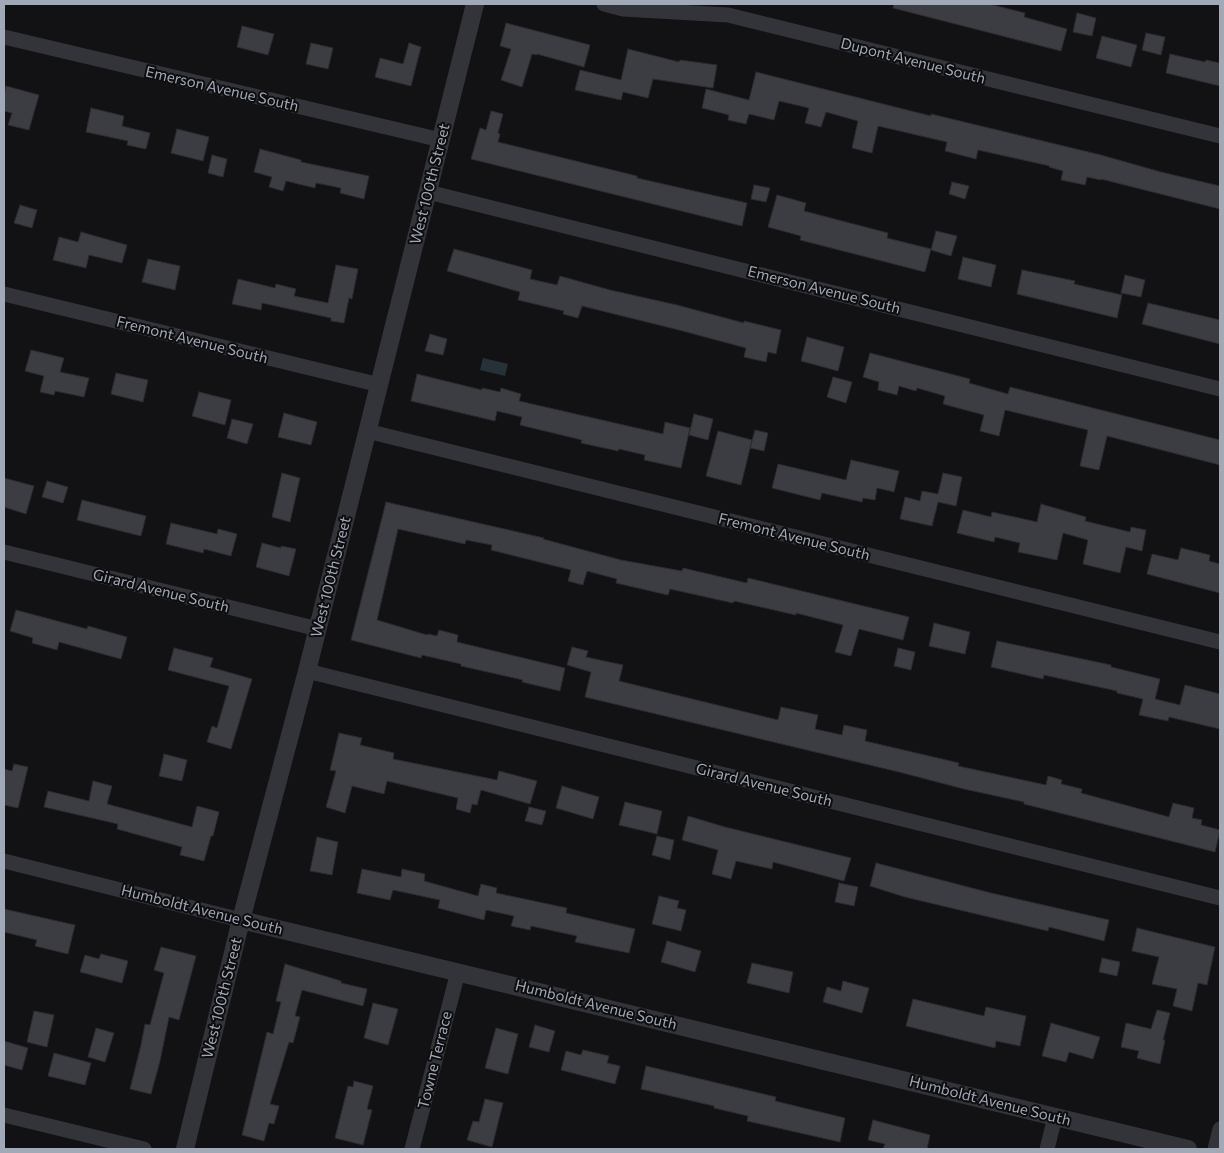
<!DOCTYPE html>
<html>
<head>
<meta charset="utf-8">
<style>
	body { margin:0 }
	#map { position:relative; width:1224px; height:1153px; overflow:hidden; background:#121214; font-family:Commissioner,sans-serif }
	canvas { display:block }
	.frame { position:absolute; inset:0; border:5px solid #a2a9b6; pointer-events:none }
</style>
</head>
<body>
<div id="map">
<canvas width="1224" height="1153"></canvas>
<div class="frame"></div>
</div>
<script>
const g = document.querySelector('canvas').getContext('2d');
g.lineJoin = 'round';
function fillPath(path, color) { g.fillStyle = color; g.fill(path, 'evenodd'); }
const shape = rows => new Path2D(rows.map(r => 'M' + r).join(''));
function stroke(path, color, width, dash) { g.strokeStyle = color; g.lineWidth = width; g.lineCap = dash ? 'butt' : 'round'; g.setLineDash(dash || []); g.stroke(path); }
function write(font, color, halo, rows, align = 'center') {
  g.font = font + ' Commissioner,sans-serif'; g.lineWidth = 4; g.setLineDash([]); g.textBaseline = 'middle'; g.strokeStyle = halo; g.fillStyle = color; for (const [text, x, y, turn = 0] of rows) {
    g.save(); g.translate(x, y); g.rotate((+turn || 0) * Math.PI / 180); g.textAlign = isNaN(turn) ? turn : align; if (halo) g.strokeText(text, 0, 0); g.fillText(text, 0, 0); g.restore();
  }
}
fillPath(shape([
	[483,358,508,364,505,376,480,370]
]), '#273238');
const building = shape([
	[894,4,989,4,1025,13,1024,17,1067,29,1061,51,893,8,894,4],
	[1077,13,1096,18,1092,36,1073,32,1077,13],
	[506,23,590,45,584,67,537,54,537,55,532,54,522,87,501,80,511,49,500,46,506,23],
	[242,26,274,34,268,55,237,47,242,26],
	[1146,33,1165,37,1161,55,1142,50,1146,33],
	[1102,36,1137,45,1131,67,1096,58,1102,36],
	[311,43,333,48,328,69,306,64,311,43],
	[409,43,421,47,411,86,375,77,380,58,403,64,409,43],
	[628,49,679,62,680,60,717,65,713,88,653,79,648,98,623,92,621,100,575,90,580,70,621,80,628,49],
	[1170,54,1205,62,1206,60,1220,63,1220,86,1166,73,1170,54],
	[756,72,931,116,931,114,1101,155,1161,172,1220,186,1220,209,1101,179,1101,180,1087,177,1085,185,1061,180,1063,171,1049,167,1050,166,978,150,976,159,945,151,947,142,878,126,872,153,852,148,858,121,826,112,821,127,805,123,809,108,779,101,774,120,749,114,746,124,728,120,729,115,702,108,706,89,749,100,756,72],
	[6,86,39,95,29,130,8,125,12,113,4,111,4,95,6,86],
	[91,108,124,116,122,126,150,133,146,149,127,145,128,141,86,132,91,108],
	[491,111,503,114,498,133,500,134,498,142,637,176,637,178,747,203,742,226,471,159,480,128,486,130,491,111],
	[177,129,209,137,203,161,171,153,177,129],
	[260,149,301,160,301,162,369,176,364,199,340,193,341,188,316,183,315,188,286,181,283,191,269,187,272,177,254,172,260,149],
	[212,155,227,159,223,177,208,173,212,155],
	[952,182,969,186,965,199,949,194,952,182],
	[754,185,770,188,766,202,751,199,754,185],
	[777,195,806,203,804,211,888,233,887,238,931,249,925,272,800,240,801,236,768,227,777,195],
	[20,205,37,210,32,228,14,223,20,205],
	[936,231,957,236,951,256,931,250,936,231],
	[81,232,127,245,122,263,89,255,86,268,53,260,59,237,78,242,81,232],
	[454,249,532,270,530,279,557,285,560,276,610,290,677,305,744,323,744,321,781,330,776,354,768,352,766,362,744,357,746,348,679,330,582,306,578,318,563,314,564,311,518,300,520,292,447,271,454,249],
	[963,257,996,265,991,287,958,279,963,257],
	[148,259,180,266,175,290,142,282,148,259],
	[336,265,358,269,352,299,349,298,344,323,331,321,331,318,262,303,261,310,232,304,238,279,275,288,276,284,296,289,294,296,328,303,336,265],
	[1022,270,1075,281,1074,284,1122,295,1117,318,1017,294,1022,270],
	[1125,275,1145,280,1141,297,1121,293,1125,275],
	[1148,303,1220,320,1220,344,1142,324,1148,303],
	[430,334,447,339,443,355,425,351,430,334],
	[807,337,844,347,838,371,801,361,807,337],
	[31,350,64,358,60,372,89,378,84,397,55,391,54,395,40,392,44,376,25,371,31,350],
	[870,353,970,379,969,383,1008,394,1010,387,1220,440,1220,465,1107,436,1099,470,1080,466,1088,430,1005,410,999,436,980,431,984,415,943,404,945,396,917,388,916,391,899,386,897,395,878,390,879,382,863,377,870,353],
	[116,373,148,380,143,402,111,394,116,373],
	[417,374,482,390,482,388,500,392,501,388,521,394,519,401,663,434,665,422,690,428,681,468,644,460,645,455,619,449,618,451,581,443,582,440,520,425,522,417,497,411,495,421,411,401,417,374],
	[833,377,852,382,846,403,827,397,833,377],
	[199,392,231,400,225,425,192,416,199,392],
	[284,413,317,422,311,445,278,437,284,413],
	[694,414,713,419,708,440,689,435,694,414],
	[232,419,253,424,247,444,227,438,232,419],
	[755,430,768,433,764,451,750,448,755,430],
	[718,431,752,440,741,485,706,476,718,431],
	[851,460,899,471,894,492,877,488,875,500,863,498,862,502,822,493,820,500,772,488,778,464,846,480,851,460],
	[282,473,300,478,290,522,272,517,282,473],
	[943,473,962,477,956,506,938,502,932,526,900,519,905,497,920,501,922,491,938,494,943,473],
	[4,478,34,486,26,514,4,507,4,478],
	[47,481,68,487,63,503,42,497,47,481],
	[82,500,146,516,141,536,77,520,82,500],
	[386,502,544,538,543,539,621,560,682,571,683,568,747,583,748,578,909,617,903,640,859,629,851,656,835,652,843,625,796,613,796,615,734,601,733,603,670,589,668,595,616,583,617,579,587,571,583,585,568,581,571,570,491,550,492,545,466,540,465,544,398,529,377,620,427,635,428,634,437,636,439,630,458,635,457,642,565,668,560,691,522,682,523,680,461,666,461,664,422,655,421,658,351,640,386,502],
	[1041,504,1086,517,1085,521,1130,532,1131,527,1146,530,1142,551,1126,547,1120,573,1083,564,1088,540,1063,533,1057,560,1018,552,1020,543,995,537,994,542,957,533,963,510,991,517,992,512,1037,522,1041,504],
	[171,523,217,534,218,529,237,534,231,556,204,549,203,553,166,544,171,523],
	[262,543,281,548,281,546,296,549,289,576,256,567,262,543],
	[1181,548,1210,555,1209,561,1220,564,1220,593,1147,574,1152,554,1178,560,1181,548],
	[16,610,87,629,88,626,127,637,121,659,59,642,57,650,32,643,33,638,10,631,16,610],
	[934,623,970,632,965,654,929,646,934,623],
	[997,641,1111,665,1111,667,1160,679,1155,699,1180,705,1185,685,1220,694,1220,729,1169,717,1168,721,1139,715,1143,699,1117,693,1117,691,1044,675,1043,679,991,667,997,641],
	[572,647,588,651,586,657,623,665,619,681,778,720,781,707,818,715,815,729,842,735,844,725,867,730,865,741,959,763,958,766,1046,785,1048,776,1062,780,1061,784,1082,789,1081,793,1169,817,1173,803,1194,808,1192,818,1202,820,1201,825,1220,830,1215,852,1024,804,1024,802,964,789,899,772,585,697,591,672,567,665,572,647],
	[174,648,213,658,210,667,252,679,231,749,207,742,212,726,217,728,229,686,168,670,174,648],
	[898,648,915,652,911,670,894,666,898,648],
	[339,733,362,738,360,745,394,753,393,759,497,780,499,771,537,781,530,804,481,790,477,805,472,804,470,813,456,809,458,798,387,781,384,794,352,786,345,813,326,807,336,771,330,770,339,733],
	[164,754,187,760,182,781,159,776,164,754],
	[14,764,28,767,18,808,4,805,4,769,12,771,14,764],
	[93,781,112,786,107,804,192,827,197,806,219,812,213,836,211,836,204,861,180,855,182,847,117,829,118,824,44,807,48,791,89,801,93,781],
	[562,786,599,797,593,819,556,808,562,786],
	[625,802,662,811,657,834,619,825,625,802],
	[529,807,546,811,542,825,525,821,529,807],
	[688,816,725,827,851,858,844,881,773,862,772,869,736,861,731,879,712,874,718,850,682,840,688,816],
	[657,836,674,840,670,860,652,855,657,836],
	[317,837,338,842,332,875,310,871,317,837],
	[876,863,991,893,1109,920,1104,941,1049,927,1048,931,905,897,870,886,876,863],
	[362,869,401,877,402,869,425,874,424,881,478,896,481,884,497,888,496,893,567,908,566,913,635,929,629,953,575,942,577,936,531,926,530,930,511,926,514,916,486,910,484,920,438,908,440,900,393,890,390,900,357,893,362,869],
	[839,883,858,887,854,906,835,902,839,883],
	[659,896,679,901,677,908,686,910,681,931,652,924,659,896],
	[4,909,75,925,68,954,35,946,37,940,4,932,4,909],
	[1137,928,1215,947,1207,985,1198,983,1192,1011,1173,1006,1177,989,1152,984,1159,957,1132,951,1137,928],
	[667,941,701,951,695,972,661,962,667,941],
	[161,947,196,956,179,1020,169,1017,160,1061,151,1094,130,1089,141,1045,145,1024,150,1025,164,973,154,970,161,947],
	[101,954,128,961,122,983,80,972,85,955,99,959,101,954],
	[1102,958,1120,962,1117,976,1099,972,1102,958],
	[752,963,793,972,789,993,747,983,752,963],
	[285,964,341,981,341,983,367,989,363,1006,302,990,295,1016,300,1017,293,1043,289,1042,270,1104,279,1106,274,1124,269,1123,264,1141,242,1135,267,1032,273,1034,281,1002,276,1001,285,964],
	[843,981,869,988,862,1013,823,1002,827,987,841,991,843,981],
	[913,999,984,1016,986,1007,1026,1016,1020,1046,996,1041,995,1048,906,1026,913,999],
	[373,1003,398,1009,388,1045,364,1038,373,1003],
	[1157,1010,1170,1013,1163,1040,1165,1040,1160,1064,1137,1058,1139,1051,1121,1047,1126,1023,1151,1029,1157,1010],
	[34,1011,54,1015,47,1047,27,1042,34,1011],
	[1051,1023,1100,1037,1093,1059,1069,1052,1066,1062,1042,1056,1051,1023],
	[535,1025,555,1031,549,1052,529,1047,535,1025],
	[96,1028,114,1033,105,1062,88,1057,96,1028],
	[496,1028,518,1034,508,1074,485,1068,496,1028],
	[4,1041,28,1048,22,1070,4,1065,4,1041],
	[583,1050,609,1056,607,1063,620,1066,615,1084,561,1070,566,1051,581,1055,583,1050],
	[54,1053,91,1063,85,1085,48,1076,54,1053],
	[646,1066,776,1097,775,1101,845,1118,840,1142,747,1121,748,1116,714,1108,714,1106,641,1089,646,1066],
	[354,1081,373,1086,367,1109,372,1110,363,1145,335,1138,348,1086,353,1087,354,1081],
	[485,1099,503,1103,492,1147,467,1140,473,1121,479,1122,485,1099],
	[873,1120,930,1135,927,1149,883,1149,885,1144,868,1140,873,1120]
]);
fillPath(building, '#3c3d42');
stroke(building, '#2c2c30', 1);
stroke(shape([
	[604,4,623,9,728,15,1220,136],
	[4,37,441,140],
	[428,192,1220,389],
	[4,294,380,385],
	[367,431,1220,642],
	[4,552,318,629],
	[307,671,1220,898],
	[4,861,241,920],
	[4,1115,144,1149],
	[412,1149,458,972],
	[1047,1149,1055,1117],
	[1215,1149,1220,1129]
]), '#333439', 15);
stroke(shape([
	[241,920,1188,1149],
	[185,1149,241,920,307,671,475,4]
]), '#333439', 18);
write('15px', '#a2a9b6', '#0d0d0f', [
	["Dupont Avenue South",913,61,14],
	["Emerson Avenue South",222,89,13],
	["West 100th Street",430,184,-76],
	["Emerson Avenue South",824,290,14],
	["Fremont Avenue South",192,340,14],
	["Fremont Avenue South",794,537,14],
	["West 100th Street",331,577,-76],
	["Girard Avenue South",161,591,14],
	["Girard Avenue South",764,785,14],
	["Humboldt Avenue South",202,910,14],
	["West 100th Street",222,998,-76],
	["Humboldt Avenue South",596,1005,14],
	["Towne Terrace",435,1060,-76],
	["Humboldt Avenue South",990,1101,14]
]);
</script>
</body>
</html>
